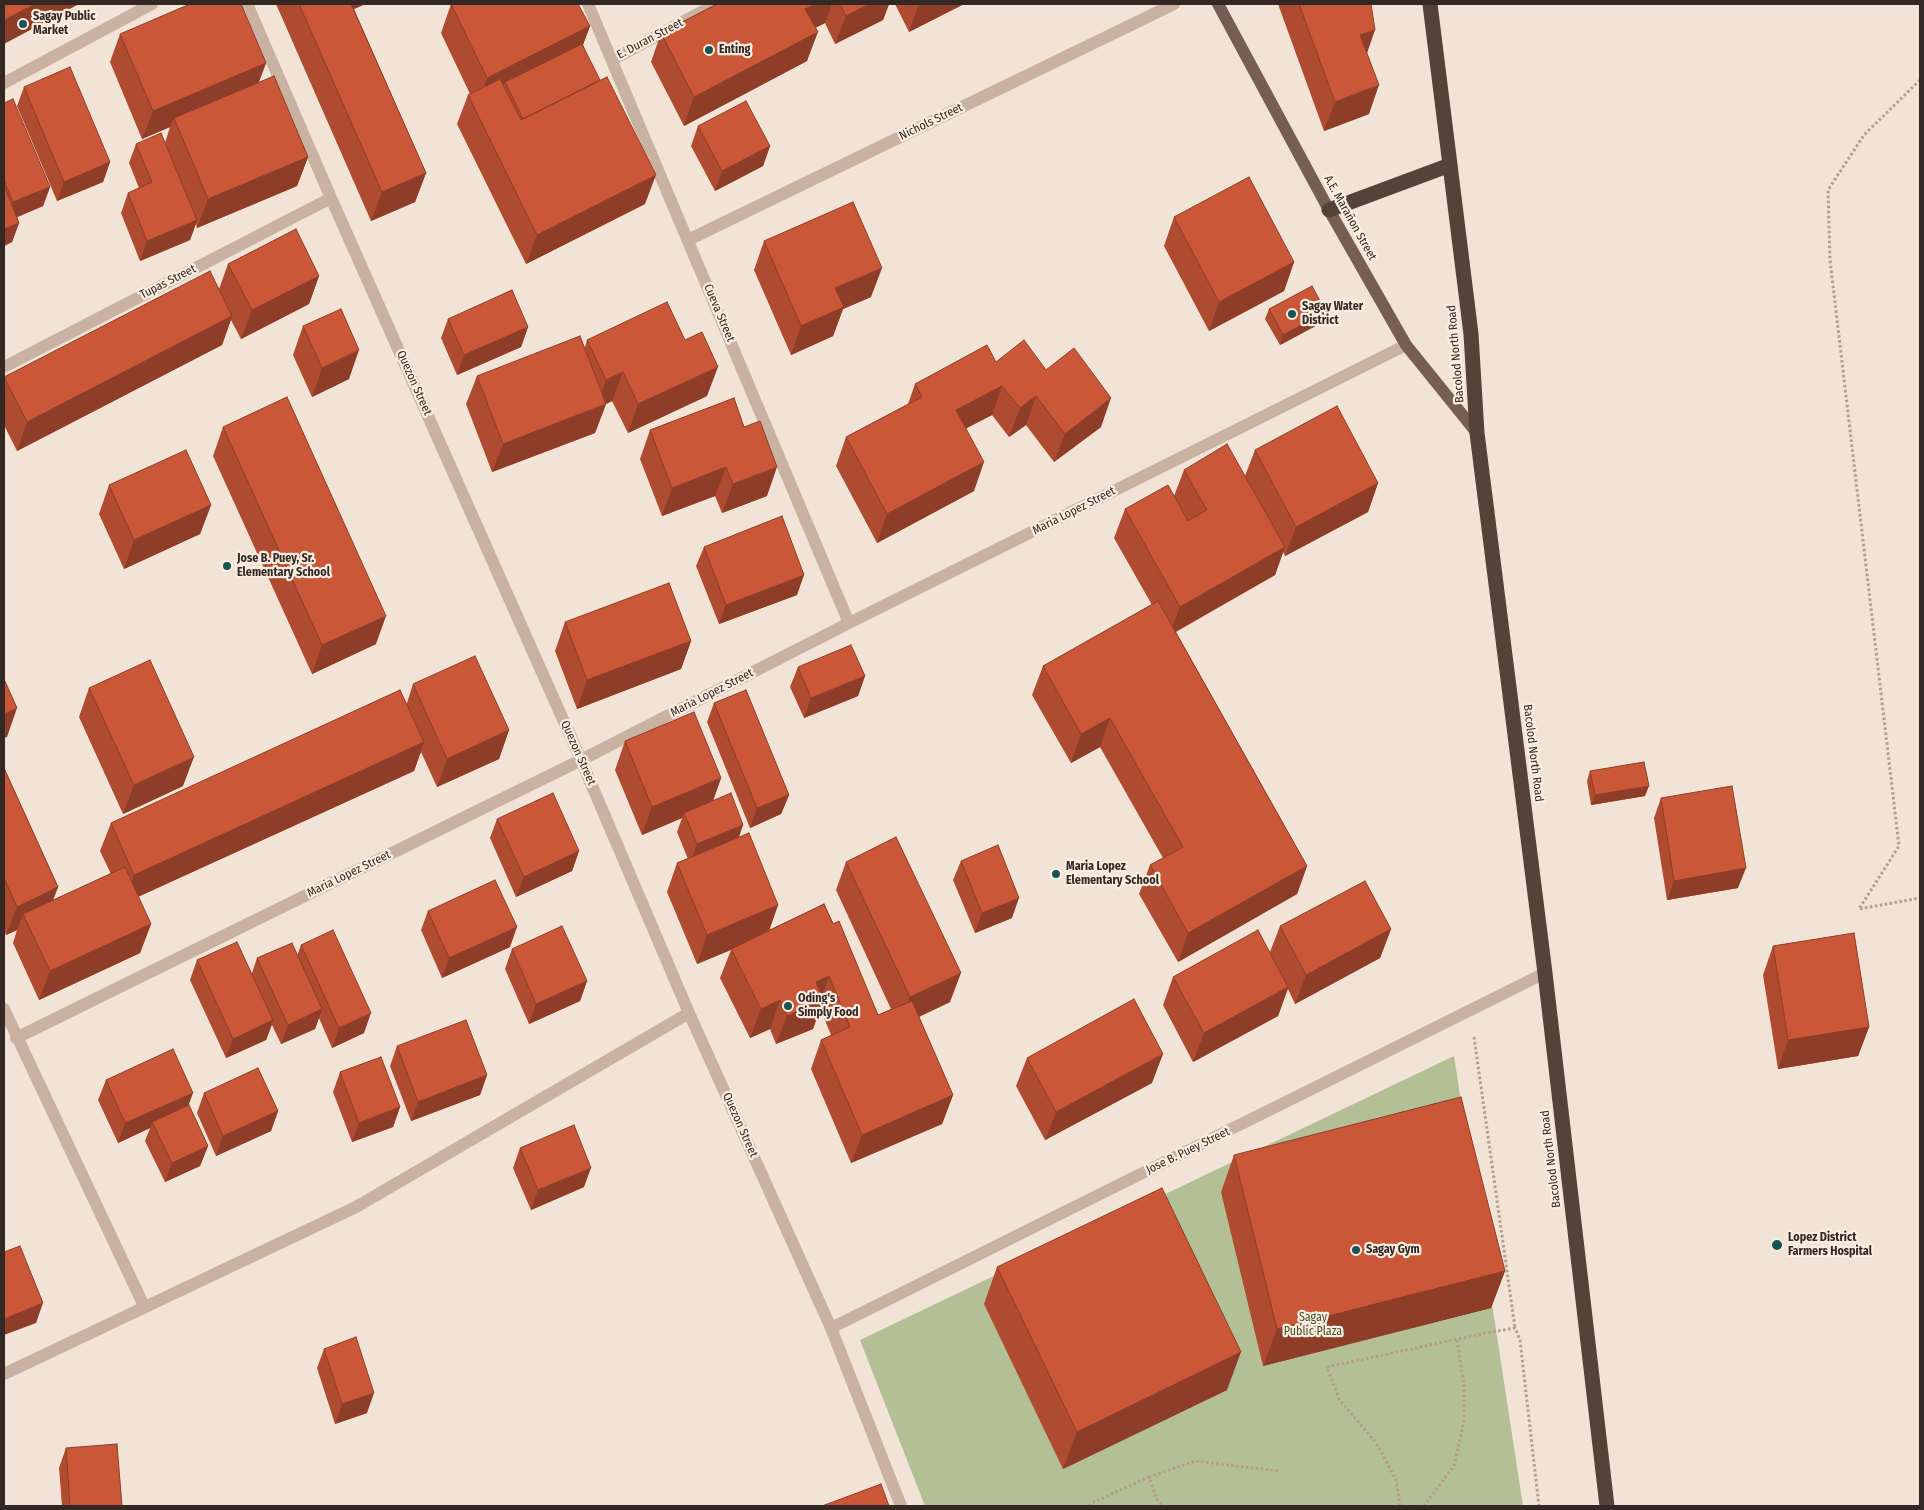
<!DOCTYPE html>
<html>
<head>
<meta charset="utf-8">
<style>
	body { margin:0 }
	#map { position:relative; width:1924px; height:1510px; overflow:hidden; background:#f1e3d5; font-family:"Fira Sans Condensed",sans-serif }
	canvas { display:block }
	.frame { position:absolute; inset:0; border:5px solid #332824; pointer-events:none }
</style>
</head>
<body>
<div id="map">
<canvas width="1924" height="1510"></canvas>
<div class="frame"></div>
</div>
<script>
const g = document.querySelector('canvas').getContext('2d');
g.lineJoin = 'round';
function fillPath(path, color) { g.fillStyle = color; g.fill(path, 'evenodd'); }
const shape = rows => new Path2D(rows.map(r => 'M' + r).join(''));
function stroke(path, color, width, dash) { g.strokeStyle = color; g.lineWidth = width; g.lineCap = dash ? 'butt' : 'round'; g.setLineDash(dash || []); g.stroke(path); }
function write(font, color, halo, rows, align = 'center') {
  g.font = font + ' "Fira Sans Condensed",sans-serif'; g.lineWidth = 4.5; g.setLineDash([]); g.textBaseline = 'middle'; g.strokeStyle = halo; g.fillStyle = color; for (const [text, x, y, turn = 0] of rows) {
    g.save(); g.translate(x, y); g.rotate((+turn || 0) * Math.PI / 180); g.textAlign = isNaN(turn) ? turn : align; if (halo) g.strokeText(text, 0, 0); g.fillText(text, 0, 0); g.restore();
  }
}
fillPath(shape([
	[1454,1056,1523,1506,925,1506,860,1340]
]), '#b3c095');
stroke(shape([
	[1920,80,1864,135,1828,190,1830,260,1899,846,1859,909,1920,898],
	[1474,1037,1515,1328],
	[1149,1477,1195,1461,1279,1471],
	[1089,1506,1092,1503,1149,1477,1156,1498,1163,1506],
	[1400,1506,1396,1480,1377,1444,1339,1399,1327,1367,1481,1334,1515,1328,1520,1340,1539,1506],
	[1424,1506,1454,1466,1464,1421,1464,1385,1457,1340]
]), '#b59c8b', 3, [2.5, 2.5]);
stroke(shape([
	[247,4,331,198,581,760,689,1013,831,1328,901,1506],
	[588,4,849,623],
	[612,60,716,4],
	[4,83,152,4],
	[688,240,1174,4],
	[4,367,331,198],
	[4,1009,144,1306],
	[16,1038,581,760,849,623,1406,345],
	[831,1328,1545,973],
	[4,1374,356,1207,689,1013]
]), '#c9b2a1', 12);
stroke(shape([
	[1218,4,1329,210,1406,345,1477,433]
]), '#765e54', 12);
stroke(shape([
	[1430,4,1471,334,1477,433,1545,973,1607,1506],
	[1329,210,1450,165]
]), '#54423b', 15);
fillPath(shape([
	[276,4,364,4,363,5,354,9,426,173,415,202,371,221],
	[451,4,590,26,583,45,645,204,526,264,457,124,468,95,470,94,441,33],
	[717,4,889,4,883,20,835,44,825,23,815,28,807,61,684,126,651,62,661,33],
	[895,4,964,4,909,32],
	[1278,4,1371,4,1367,53,1369,114,1324,131],
	[120,34,266,63,259,82,308,157,297,186,197,228,196,224,190,240,140,261,121,213,128,193,139,188,129,163,136,144,165,143,170,127,142,139,110,62],
	[24,87,110,162,103,182,57,201,17,106],
	[4,103,50,187,43,206,17,217,19,223,12,242,4,246],
	[698,126,770,146,763,166,715,191,691,146],
	[1174,217,1294,262,1284,291,1209,331,1164,246],
	[764,241,871,297,843,309,833,336,791,355,754,270],
	[228,264,319,276,309,304,241,339,231,320,222,345,17,451,4,425,4,377,219,289],
	[1269,309,1326,312,1323,322,1280,345,1265,319],
	[448,319,528,327,521,347,457,375,441,338],
	[303,326,349,379,312,397,293,355],
	[587,340,707,396,628,433,612,401,606,404,595,433,492,472,466,404,477,376,585,347],
	[996,362,1046,370,1101,427,1054,462,1026,425,1009,437,992,415,966,428,974,491,877,543,836,466,846,437,908,404,915,384],
	[734,398,767,496,722,513,715,496,662,516,640,459,650,430],
	[223,427,376,644,312,674,213,456],
	[1255,450,1378,483,1368,512,1285,556,1283,552,1275,575,1176,632,1307,866,1297,894,1178,962,1139,894,1150,865,1163,858,1100,747,1071,763,1032,695,1043,666,1152,605,1114,538,1125,509,1174,496,1184,470,1245,476],
	[109,485,211,505,200,534,124,569,99,514],
	[704,547,797,595,719,624,696,566],
	[565,622,691,641,681,669,577,709,555,651],
	[798,667,865,676,858,696,804,718,790,687],
	[413,684,509,730,499,759,437,787,421,752,414,771,138,897,151,924,140,953,39,1000,13,943,17,930,6,935,4,930,4,768,58,887,53,900,111,874,100,851,111,823,407,703],
	[89,688,183,786,123,814,79,717],
	[714,703,789,795,781,814,750,828,707,722],
	[625,741,721,778,713,801,743,825,739,837,778,905,769,930,824,904,878,1015,891,1009,836,890,846,862,950,1002,919,1017,953,1095,942,1124,851,1163,811,1069,821,1040,831,1035,820,1008,813,1029,776,1044,770,1029,750,1038,720,978,731,950,697,964,667,892,677,863,688,859,677,832,682,818,642,835,615,770],
	[1590,771,1645,796,1591,805,1587,781],
	[1661,798,1738,888,1667,900,1654,818],
	[497,819,579,851,572,871,516,897,490,838],
	[961,861,1012,918,975,933,953,880],
	[428,911,510,947,442,978,421,930],
	[1280,926,1391,929,1380,958,1295,1004,1288,989,1278,1016,1193,1062,1163,1005,1173,977,1270,952],
	[301,945,364,1033,332,1048,319,1018,315,1029,281,1044,272,1025,266,1040,226,1058,190,980,197,960,252,973,257,958,297,956],
	[1773,946,1869,1027,1858,1056,1778,1069,1763,975],
	[512,949,587,981,580,1001,529,1024,505,969],
	[397,1046,487,1075,480,1095,411,1121,390,1066],
	[1027,1058,1152,1083,1045,1140,1016,1086],
	[340,1072,400,1107,393,1127,352,1142,333,1092],
	[106,1080,188,1105,208,1146,200,1166,165,1182,145,1141,150,1128,118,1143,98,1100],
	[204,1093,278,1111,271,1131,216,1156,197,1113],
	[520,1148,584,1187,531,1210,513,1168],
	[1234,1155,1505,1271,1491,1308,1263,1366,1221,1192],
	[997,1267,1227,1390,1063,1469,984,1304],
	[324,1349,367,1413,335,1424,317,1368],
	[66,1448,122,1506,62,1506,59,1468]
]), '#af4b31');
fillPath(shape([
	[35,4,79,4,4,44,4,20],
	[339,4,364,4,363,5,334,18],
	[816,4,832,4,825,23,795,38,805,9],
	[869,4,889,4,883,20,835,44,846,16],
	[919,4,964,4,909,32],
	[590,26,579,55,505,82,501,94,477,106,487,78],
	[1375,30,1365,59,1360,35],
	[818,32,807,61,684,126,694,97],
	[266,63,255,91,174,118,170,127,142,139,153,111],
	[1379,85,1369,114,1324,131,1335,102],
	[770,146,763,166,715,191,722,171],
	[308,157,297,186,197,228,208,199],
	[110,162,103,182,57,201,64,182],
	[426,173,415,202,371,221,382,192],
	[656,175,645,204,526,264,537,235],
	[50,187,43,206,6,222,13,202],
	[197,220,190,240,140,261,147,241],
	[19,223,12,242,4,246,4,229],
	[1294,262,1284,291,1209,331,1219,302],
	[882,268,871,297,843,309,833,336,791,355,801,326,835,288],
	[319,276,309,304,241,339,252,310],
	[1326,312,1323,322,1280,345,1283,335],
	[232,316,222,345,17,451,27,422],
	[528,327,521,347,457,375,464,355],
	[359,350,349,379,312,397,322,368],
	[718,367,707,396,628,433,638,404],
	[623,372,612,401,606,404,595,433,492,472,503,444,596,408,606,380],
	[1002,386,992,415,946,439,956,410],
	[1036,396,1026,425,1009,437,1020,408],
	[1111,398,1101,427,1054,462,1065,434],
	[984,462,974,491,877,543,887,514],
	[726,467,715,496,662,516,672,488],
	[777,467,767,496,722,513,733,484],
	[1378,483,1368,512,1285,556,1296,527],
	[211,505,200,534,124,569,134,540],
	[1285,547,1275,575,1169,635,1180,607],
	[804,575,797,595,719,624,726,605],
	[386,616,376,644,312,674,322,645],
	[691,641,681,669,577,709,587,680],
	[865,676,858,696,804,718,811,698],
	[17,708,7,737,4,738,4,714],
	[1110,718,1100,747,1071,763,1081,734],
	[509,730,499,759,437,787,447,759],
	[424,742,414,771,124,903,134,875],
	[194,757,183,786,123,814,134,785],
	[721,778,711,806,684,813,682,818,642,835,652,807],
	[1649,786,1645,796,1591,805,1595,795],
	[789,795,781,814,750,828,757,808],
	[743,825,736,844,690,864,697,844],
	[579,851,572,871,516,897,524,877],
	[1307,866,1297,894,1178,962,1188,933],
	[1746,868,1738,888,1667,900,1674,881],
	[58,887,47,916,23,914,17,930,6,935,17,907],
	[1019,898,1012,918,975,933,982,913],
	[778,905,768,934,697,964,707,935],
	[151,924,140,953,39,1000,50,971],
	[517,927,510,947,442,978,449,958],
	[1391,929,1380,958,1295,1004,1306,975],
	[961,973,950,1002,899,1026,910,997],
	[829,976,820,1002,823,1000,813,1029,776,1044,787,1016,816,982],
	[587,981,580,1001,529,1024,536,1004],
	[1288,987,1278,1016,1193,1062,1204,1033],
	[780,1000,770,1029,750,1038,761,1009],
	[322,1009,315,1029,281,1044,288,1025],
	[371,1013,364,1033,332,1048,339,1028],
	[273,1020,266,1040,226,1058,233,1039],
	[1869,1027,1858,1056,1778,1069,1788,1040],
	[1163,1054,1152,1083,1045,1140,1056,1112],
	[487,1075,480,1095,411,1121,418,1102],
	[193,1093,186,1112,152,1122,150,1128,118,1143,125,1123],
	[953,1095,942,1124,851,1163,862,1135],
	[400,1107,393,1127,352,1142,359,1123],
	[278,1111,271,1131,216,1156,223,1136],
	[208,1146,200,1166,165,1182,172,1163],
	[591,1168,584,1187,531,1210,538,1190],
	[1505,1271,1491,1308,1263,1366,1277,1329],
	[43,1303,36,1323,4,1335,4,1319],
	[1241,1352,1227,1390,1063,1469,1077,1432],
	[374,1393,367,1413,335,1424,342,1404]
]), '#8e3d28');
const building = shape([
	[4,4,35,4,4,20,4,4],
	[190,4,241,4,266,63,153,111,120,34,190,4],
	[299,4,351,4,426,173,382,192,299,4],
	[451,4,578,4,590,26,487,78,451,4],
	[717,4,816,4,805,9,818,32,694,97,661,33,717,4],
	[840,4,869,4,846,16,840,4],
	[1299,4,1371,4,1375,30,1360,35,1379,85,1335,102,1299,4],
	[582,44,600,80,523,119,505,82,582,44],
	[70,67,110,162,64,182,24,87,70,67],
	[274,76,308,157,208,199,174,118,274,76],
	[607,77,656,175,537,235,468,95,500,79,521,120,607,77],
	[13,99,50,187,13,202,4,180,4,103,13,99],
	[746,101,770,146,722,171,698,126,746,101],
	[161,133,197,220,147,241,128,193,152,182,136,144,161,133],
	[1249,177,1294,262,1219,302,1174,217,1249,177],
	[4,186,19,223,4,229,4,186],
	[853,202,882,268,835,288,844,307,801,326,764,241,853,202],
	[296,229,319,276,252,310,228,264,296,229],
	[210,271,232,316,27,422,4,377,210,271],
	[1312,286,1326,312,1283,335,1269,309,1312,286],
	[512,290,528,327,464,355,448,319,512,290],
	[667,302,685,340,702,332,718,367,638,404,623,372,606,380,587,340,667,302],
	[341,309,359,350,322,368,303,326,341,309],
	[580,336,606,404,503,444,477,376,580,336],
	[1024,340,1046,370,1074,348,1111,398,1065,434,1036,396,1020,408,1002,386,956,410,984,462,887,514,846,437,922,397,915,384,987,345,996,362,1024,340],
	[287,397,386,616,322,645,223,427,287,397],
	[734,398,744,427,760,421,777,467,733,484,726,467,672,488,650,430,734,398],
	[1337,406,1378,483,1296,527,1255,450,1337,406],
	[1227,444,1285,547,1180,607,1125,509,1168,485,1188,521,1207,510,1184,470,1227,444],
	[186,450,211,505,134,540,109,485,186,450],
	[782,516,804,575,726,605,704,547,782,516],
	[669,583,691,641,587,680,565,622,669,583],
	[1158,601,1307,866,1188,933,1150,865,1183,847,1110,718,1081,734,1043,666,1158,601],
	[851,645,865,676,811,698,798,667,851,645],
	[475,656,509,730,447,759,413,684,475,656],
	[150,660,194,757,134,785,89,688,150,660],
	[4,679,17,708,4,714,4,679],
	[400,690,424,742,134,875,111,823,400,690],
	[746,690,789,795,757,808,714,703,746,690],
	[694,712,721,778,652,807,625,741,694,712],
	[1644,762,1649,786,1595,795,1590,771,1644,762],
	[4,768,58,887,17,907,4,878,4,768],
	[1732,786,1746,868,1674,881,1661,798,1732,786],
	[553,793,579,851,524,877,497,819,553,793],
	[731,793,743,825,697,844,684,813,731,793],
	[749,833,778,905,707,935,677,863,749,833],
	[896,837,961,973,910,997,846,862,896,837],
	[998,845,1019,898,982,913,961,861,998,845],
	[125,867,151,924,50,971,23,914,125,867],
	[495,880,517,927,449,958,428,911,495,880],
	[1365,881,1391,929,1306,975,1280,926,1365,881],
	[824,904,833,924,839,921,878,1015,912,1001,953,1095,862,1135,821,1040,850,1027,829,976,816,982,823,1000,787,1016,780,1000,761,1009,731,949,824,904],
	[562,926,587,981,536,1004,512,949,562,926],
	[333,930,371,1013,339,1028,301,945,333,930],
	[1258,930,1288,987,1204,1033,1173,977,1258,930],
	[1854,933,1869,1027,1788,1040,1773,946,1854,933],
	[237,942,273,1020,233,1039,197,960,237,942],
	[292,943,322,1009,288,1025,257,958,292,943],
	[1134,999,1163,1054,1056,1112,1027,1058,1134,999],
	[466,1020,487,1075,418,1102,397,1046,466,1020],
	[173,1049,193,1093,125,1123,106,1080,173,1049],
	[381,1057,400,1107,359,1123,340,1072,381,1057],
	[258,1068,278,1111,223,1136,204,1093,258,1068],
	[1461,1097,1505,1271,1277,1329,1234,1155,1461,1097],
	[189,1105,208,1146,172,1163,152,1122,189,1105],
	[574,1125,591,1168,538,1190,520,1148,574,1125],
	[1162,1188,1241,1352,1077,1432,997,1267,1162,1188],
	[20,1246,43,1303,4,1319,4,1252,20,1246],
	[356,1337,374,1393,342,1404,324,1349,356,1337],
	[117,1444,122,1506,70,1506,66,1448,117,1444],
	[881,1484,889,1506,822,1506,881,1484]
]);
fillPath(building, '#cb5739');
stroke(building, '#8e3d28', 1);
for (const [x, y, r, color] of [
	[23,24,5,"#195455"],
	[709,50,5,"#195455"],
	[1292,314,5,"#195455"],
	[227,566,5,"#195455"],
	[1056,874,5,"#195455"],
	[788,1006,5,"#195455"],
	[1777,1245,6,"#195455"],
	[1356,1250,5,"#195455"]
]) { const dot = new Path2D(); dot.arc(x, y, r, 0, 2 * Math.PI); g.fillStyle = color; g.fill(dot); stroke(dot, '#f9ede1', 2); }
write('bold 12px', '#332824', '#f9ede1', [
	["Sagay Public",33,17],
	["Market",33,31],
	["Enting",719,50],
	["Sagay Water",1302,307],
	["District",1302,321],
	["Jose B. Puey, Sr.",237,559],
	["Elementary School",237,573],
	["Maria Lopez",1066,867],
	["Elementary School",1066,881],
	["Oding's",798,999],
	["Simply Food",798,1013],
	["Lopez District",1788,1238],
	["Farmers Hospital",1788,1252],
	["Sagay Gym",1366,1250]
], 'left');
write('12px', '#332824', '#f9ede1', [
	["E. Duran Street",650,39,-28],
	["Nichols Street",931,122,-26],
	["A.E. Marañon Street",1350,218,61],
	["Tupas Street",168,282,-27],
	["Cueva Street",719,313,67],
	["Bacolod North Road",1456,354,-95],
	["Quezon Street",414,383,66],
	["Maria Lopez Street",1074,511,-27],
	["Maria Lopez Street",712,693,-27],
	["Quezon Street",578,753,66],
	["Bacolod North Road",1533,753,83],
	["Maria Lopez Street",349,874,-26],
	["Quezon Street",740,1125,66],
	["Jose B. Puey Street",1188,1151,-26],
	["Bacolod North Road",1551,1159,-97]
]);
write('12px', '#445227', '#f9ede1', [
	["Sagay",1313,1318],
	["Public Plaza",1313,1332]
]);
</script>
</body>
</html>
